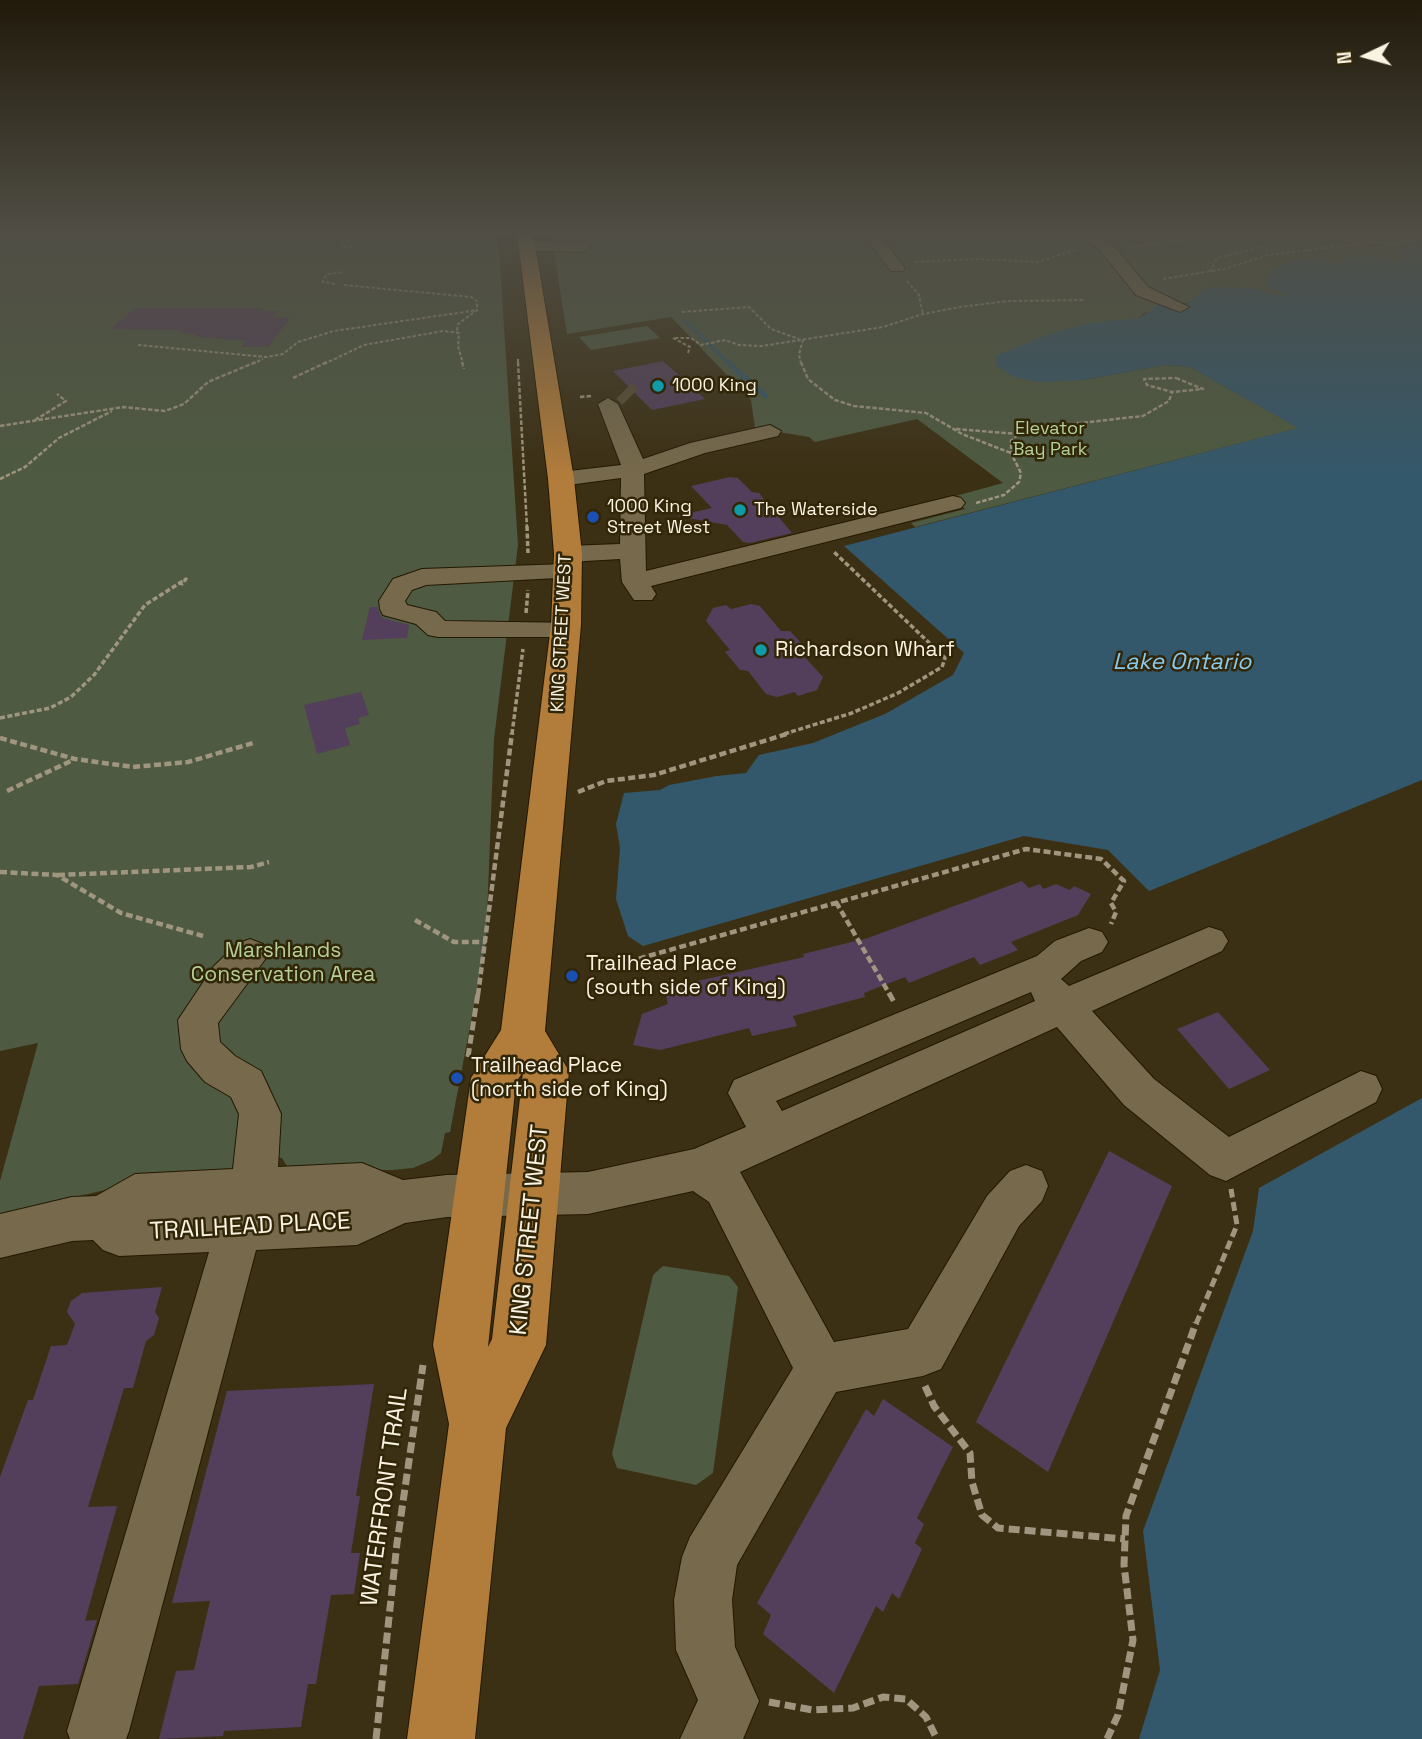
<!DOCTYPE html>
<html>
<head>
<meta charset="utf-8">
<style>
	body { margin:0 }
	#map { position:relative; width:1422px; height:1739px; overflow:hidden; background:#3c3014; font-family:"Space Grotesk",sans-serif }
	canvas { display:block }
	.north { position:absolute; left:1331px; top:21px; width:70px; height:70px; -webkit-text-stroke:5px #322609; paint-order:stroke; rotate:265deg; font-size:19px; font-weight:700; line-height:28px; text-align:center; color:#faf3e2 }
	.north::after { content:''; display:block; margin:auto; width:24px; height:32px; background:#faf3e2; clip-path:polygon(50% 0,100% 100%,50% 72%,0 100%) }
</style>
</head>
<body>
<div id="map">
<canvas width="1422" height="1739"></canvas>
<div class="north">N</div>
</div>
<script>
const g = document.querySelector('canvas').getContext('2d');
g.lineJoin = 'round';
function fillPath(path, color) { g.fillStyle = color; g.fill(path, 'evenodd'); }
const shape = rows => new Path2D(rows.map(r => 'M' + r).join(''));
function stroke(path, color, width, dash) { g.strokeStyle = color; g.lineWidth = width; g.lineCap = dash ? 'butt' : 'round'; g.setLineDash(dash || []); g.stroke(path); }
function write(font, color, halo, rows, align = 'center') {
  g.font = font + ' "Space Grotesk",sans-serif'; g.lineWidth = 5; g.setLineDash([]); g.textBaseline = 'middle'; g.strokeStyle = halo; g.fillStyle = color; for (const [text, x, y, turn = 0] of rows) {
    g.save(); g.translate(x, y); g.rotate((+turn || 0) * Math.PI / 180); g.textAlign = isNaN(turn) ? turn : align; if (halo) g.strokeText(text, 0, 0); g.fillText(text, 0, 0); g.restore();
  }
}
fillPath(shape([
	[19,233,498,233,518,545,494,739,486,942,450,1132,445,1133,441,1153,432,1160,413,1168,392,1170,290,1171,282,1158,242,1158,225,1174,134,1183,0,1215,0,1181,38,1043,0,1051,0,235],
	[551,233,1422,233,1422,241,1394,248,1404,261,1393,261,1369,254,1336,265,1322,262,1291,297,1280,297,1249,288,1144,313,1083,380,1165,365,1190,367,1299,428,915,527,911,523,965,509,952,497,1003,483,917,419,815,442,809,437,755,428,751,400,671,317,567,334],
	[647,326,660,338,591,350,579,337],
	[663,1266,729,1276,738,1287,713,1473,696,1485,617,1468,612,1454,653,1275]
]), '#4e5a41');
fillPath(shape([
	[1422,241,1422,780,1149,891,1108,850,1024,836,643,946,628,936,616,899,620,848,616,824,624,793,660,790,669,785,717,776,746,773,759,755,813,743,885,714,953,675,964,653,844,546,1298,428,1190,367,1165,365,1083,380,1038,382,1017,378,997,367,995,356,1050,334,1089,323,1140,318,1159,304,1184,306,1209,287,1249,288,1289,297,1268,286,1266,279,1273,269,1290,261,1304,259,1336,264,1346,257,1369,254,1393,261,1403,261,1393,248],
	[1422,1098,1422,1739,1139,1739,1160,1670,1143,1531,1253,1231,1259,1188]
]), '#34586b');
stroke(shape([
	[686,321,729,364]
]), '#34586b', 3.5);
stroke(shape([
	[727,362,766,396]
]), '#34586b', 5);
fillPath(shape([
	[135,308,263,308,261,310,278,311,272,317,290,318,268,347,241,347,246,341,199,337,194,336,197,334,179,333,181,330,111,329],
	[663,361,690,385,705,399,652,410,613,371],
	[730,477,738,478,752,492,759,493,792,533,750,543,743,542,727,525,677,516,712,508,691,486],
	[751,604,760,606,781,631,790,631,803,645,800,652,823,677,817,690,798,696,795,692,777,697,766,694,748,671,740,670,725,652,730,650,706,621,713,608,726,605,731,609],
	[370,607,377,607,382,618,409,625,407,638,362,640],
	[361,692,369,715,358,718,360,724,345,728,350,745,317,754,304,705],
	[1022,881,1029,888,1040,884,1043,889,1056,884,1070,890,1074,886,1091,894,1078,915,1011,942,1018,950,980,965,974,957,909,983,905,977,864,993,865,997,793,1016,797,1026,752,1036,749,1028,660,1050,633,1045,642,1014,668,1004,665,992,694,985,693,982,804,957,803,954,868,938],
	[1218,1012,1270,1070,1229,1089,1177,1029],
	[1109,1151,1172,1186,1048,1472,976,1422],
	[162,1287,155,1312,159,1318,154,1335,146,1341,133,1388,124,1388,88,1507,117,1506,85,1621,97,1620,78,1684,39,1686,23,1739,0,1739,0,1477,28,1400,33,1400,51,1346,67,1345,75,1324,67,1312,71,1301,82,1293],
	[374,1384,356,1496,360,1496,351,1553,360,1553,354,1594,331,1595,316,1684,308,1684,301,1727,224,1731,223,1736,159,1739,176,1671,194,1670,210,1601,172,1603,227,1391],
	[883,1399,953,1447,917,1518,924,1524,915,1543,922,1549,905,1586,899,1599,892,1593,883,1612,876,1606,834,1693,763,1634,771,1615,757,1603,866,1409,874,1416]
]), '#533f5b');
stroke(shape([
	[624,391,630,397]
]), '#584d33', 22, [22, 10]);
const minor = shape([
	[862,233,878,233,905,268,903,271,891,271,862,233],
	[1076,233,1095,233,1111,243,1148,287,1189,307,1180,312,1136,295,1099,249,1076,233],
	[527,242,583,242,591,247,583,252,521,250,521,244,527,242],
	[608,398,618,404,643,459,690,443,770,425,781,431,778,436,705,453,644,474,646,571,953,496,961,498,965,503,961,508,651,586,656,594,652,600,634,600,622,582,620,559,568,562,559,559,555,554,559,549,568,546,620,544,621,478,561,486,550,479,561,472,621,465,598,404,608,398],
	[567,564,576,567,580,572,576,577,426,585,412,590,405,601,407,605,436,612,445,621,576,623,580,629,576,635,566,637,438,637,428,635,416,624,383,615,380,609,379,601,393,579,422,569,567,564],
	[1209,927,1222,931,1228,941,1222,951,1092,1011,1154,1079,1229,1137,1361,1071,1376,1076,1382,1089,1376,1102,1226,1181,1210,1175,1124,1105,1057,1027,740,1172,834,1342,908,1329,987,1196,1010,1171,1026,1165,1042,1171,1048,1186,1042,1201,1019,1226,941,1369,923,1376,836,1392,737,1565,732,1600,735,1647,759,1701,743,1739,680,1739,698,1700,676,1650,674,1600,682,1557,690,1537,793,1368,709,1202,693,1191,588,1214,447,1217,405,1223,357,1245,256,1250,129,1731,126,1739,70,1739,67,1731,209,1252,119,1256,103,1250,93,1240,72,1241,0,1258,0,1214,72,1197,96,1196,135,1174,233,1169,239,1114,231,1097,205,1082,187,1061,181,1049,178,1020,214,966,237,944,250,939,263,944,269,954,218,1023,220,1042,235,1056,261,1071,281,1114,278,1167,362,1163,403,1180,447,1175,588,1172,694,1149,746,1127,728,1093,734,1080,1037,956,1055,941,1089,928,1102,932,1108,942,1102,952,1081,961,1061,979,1069,986,1209,927],
	[1031,992,1035,1001,782,1111,776,1101,1031,992]
]);
const major = shape([
	[517,233,533,233,574,479,582,554,581,625,545,1031,569,1071,546,1345,506,1428,475,1739,407,1739,449,1424,433,1345,471,1078,501,1030,551,625,554,554,548,479,517,233],
	[523,1072,492,1339,488,1347,516,1082,523,1072]
]);
stroke(minor, '#231800', 2);
stroke(major, '#231800', 2);
stroke(shape([
	[1185,233,1173,241,1195,241,1227,233],
	[1283,233,1361,241],
	[1413,233,1422,236],
	[352,247,342,247,341,241,356,239],
	[1129,247,1173,241],
	[915,262,975,259,1039,262,1078,249],
	[1210,272,1217,258,1270,245,1285,233],
	[1163,279,1224,269,1269,255,1372,242,1394,244,1422,238],
	[907,281,919,295,923,314],
	[335,284,323,282,323,279,328,274,344,272],
	[344,285,471,297,477,301,477,310,458,324,457,331],
	[682,312,749,307,771,329,799,339],
	[138,345,267,357,283,354,298,342,334,331,478,310],
	[688,353,690,347,673,338,691,338,701,345,725,340,739,345,762,346,883,327,923,314,960,307,1008,301,1084,300],
	[518,359,518,364],
	[252,364,263,359],
	[324,364,364,345,443,331,459,333,458,346,463,364],
	[801,364,799,354,803,340]
]), '#a09680', 2, [3.5, 2]);
stroke(shape([
	[462,362,464,369],
	[518,362,527,528],
	[801,362,808,379,835,400,854,406,926,413,962,434,1011,453],
	[293,378,327,362],
	[1176,378,1203,389,1172,392,1147,385,1144,379,1176,378],
	[580,397,591,396],
	[35,420,66,401,57,394],
	[0,426,123,407,165,411,184,404,208,382,256,362],
	[956,429,1017,434],
	[0,479,25,467,59,438,112,411],
	[976,503,1004,495,1019,482,1021,473,1011,453,1011,441,1018,434,1044,427,1143,416,1169,401,1172,392]
]), '#a09680', 2.5, [4.5, 2]);
stroke(shape([
	[527,526,528,553],
	[526,613,528,590],
	[0,718,50,708,71,697,94,675,145,605,186,579,181,585],
	[512,734,523,649],
	[784,734,852,713,898,693,942,667,945,658,834,552]
]), '#a09680', 3.5, [5, 2.5]);
stroke(shape([
	[0,738,75,759,133,767,188,762,253,743],
	[7,791,73,760],
	[578,792,606,781,654,775,790,733],
	[0,872,57,875,121,913,203,936],
	[58,875,251,867,269,862],
	[836,902,890,995],
	[415,920,454,942,486,942],
	[598,967,613,966,1026,849,1101,859,1124,881,1111,903,1116,912,1111,924],
	[478,995,512,733]
]), '#a09680', 4.5, [7, 3.5]);
stroke(shape([
	[889,993,894,1002],
	[468,1057,478,993],
	[1196,1324,1237,1225,1231,1189]
]), '#a09680', 5, [9, 4.5]);
stroke(shape([
	[925,1386,934,1406,970,1453,972,1482,982,1515,998,1528,1125,1539],
	[769,1702,813,1710,853,1708,883,1697,906,1699,926,1717,937,1739],
	[376,1739,397,1543,423,1365],
	[1107,1739,1118,1715,1133,1640,1124,1565,1126,1516,1196,1323]
]), '#a09680', 7, [11, 5]);
fillPath(minor, '#776a4c');
fillPath(major, '#b27c3b');
const sky = g.createLinearGradient(0, 0, 0, 476);
sky.addColorStop(0, '#211a0b');
sky.addColorStop(0.49, '#504e45');
sky.addColorStop(1, '#504e4500');
g.fillStyle = sky;
g.fillRect(0, 0, 1422, 476);
for (const [x, y, r, color] of [
	[658,386,7,"#0f9aa8"],
	[740,510,7,"#0f9aa8"],
	[593,517,7,"#1a4fb4"],
	[761,650,7,"#0f9aa8"],
	[572,976,7,"#1a4fb4"],
	[457,1078,7,"#1a4fb4"]
]) { const dot = new Path2D(); dot.arc(x, y, r, 0, 2 * Math.PI); g.fillStyle = color; g.fill(dot); stroke(dot, '#322609', 2.5); }
write('18px', '#faf3e2', '#322609', [
	["1000 King",672,386],
	["1000 King",607,507],
	["Street West",607,528],
	["The Waterside",754,510]
], 'left');
write('18px', '#b6d198', '#322609', [
	["Elevator",1050,429],
	["Bay Park",1050,450]
]);
write('18px', '#faf3e2', '#322609', [
	["KING STREET WEST",562,633,-87]
]);
write('21px', '#faf3e2', '#322609', [
	["Richardson Wharf",775,650],
	["Trailhead Place",586,964],
	["(south side of King)",586,988],
	["Trailhead Place",471,1066],
	["(north side of King)",471,1090]
], 'left');
write('21px', '#b6d198', '#322609', [
	["Marshlands",283,951],
	["Conservation Area",283,975]
]);
write('italic 23px', '#89caed', '#322609', [
	["Lake Ontario",1182,663]
]);
write('24px', '#faf3e2', '#322609', [
	["TRAILHEAD PLACE",250,1227,-3],
	["KING STREET WEST",530,1230,-84],
	["WATERFRONT TRAIL",385,1497,-82]
]);
</script>
</body>
</html>
